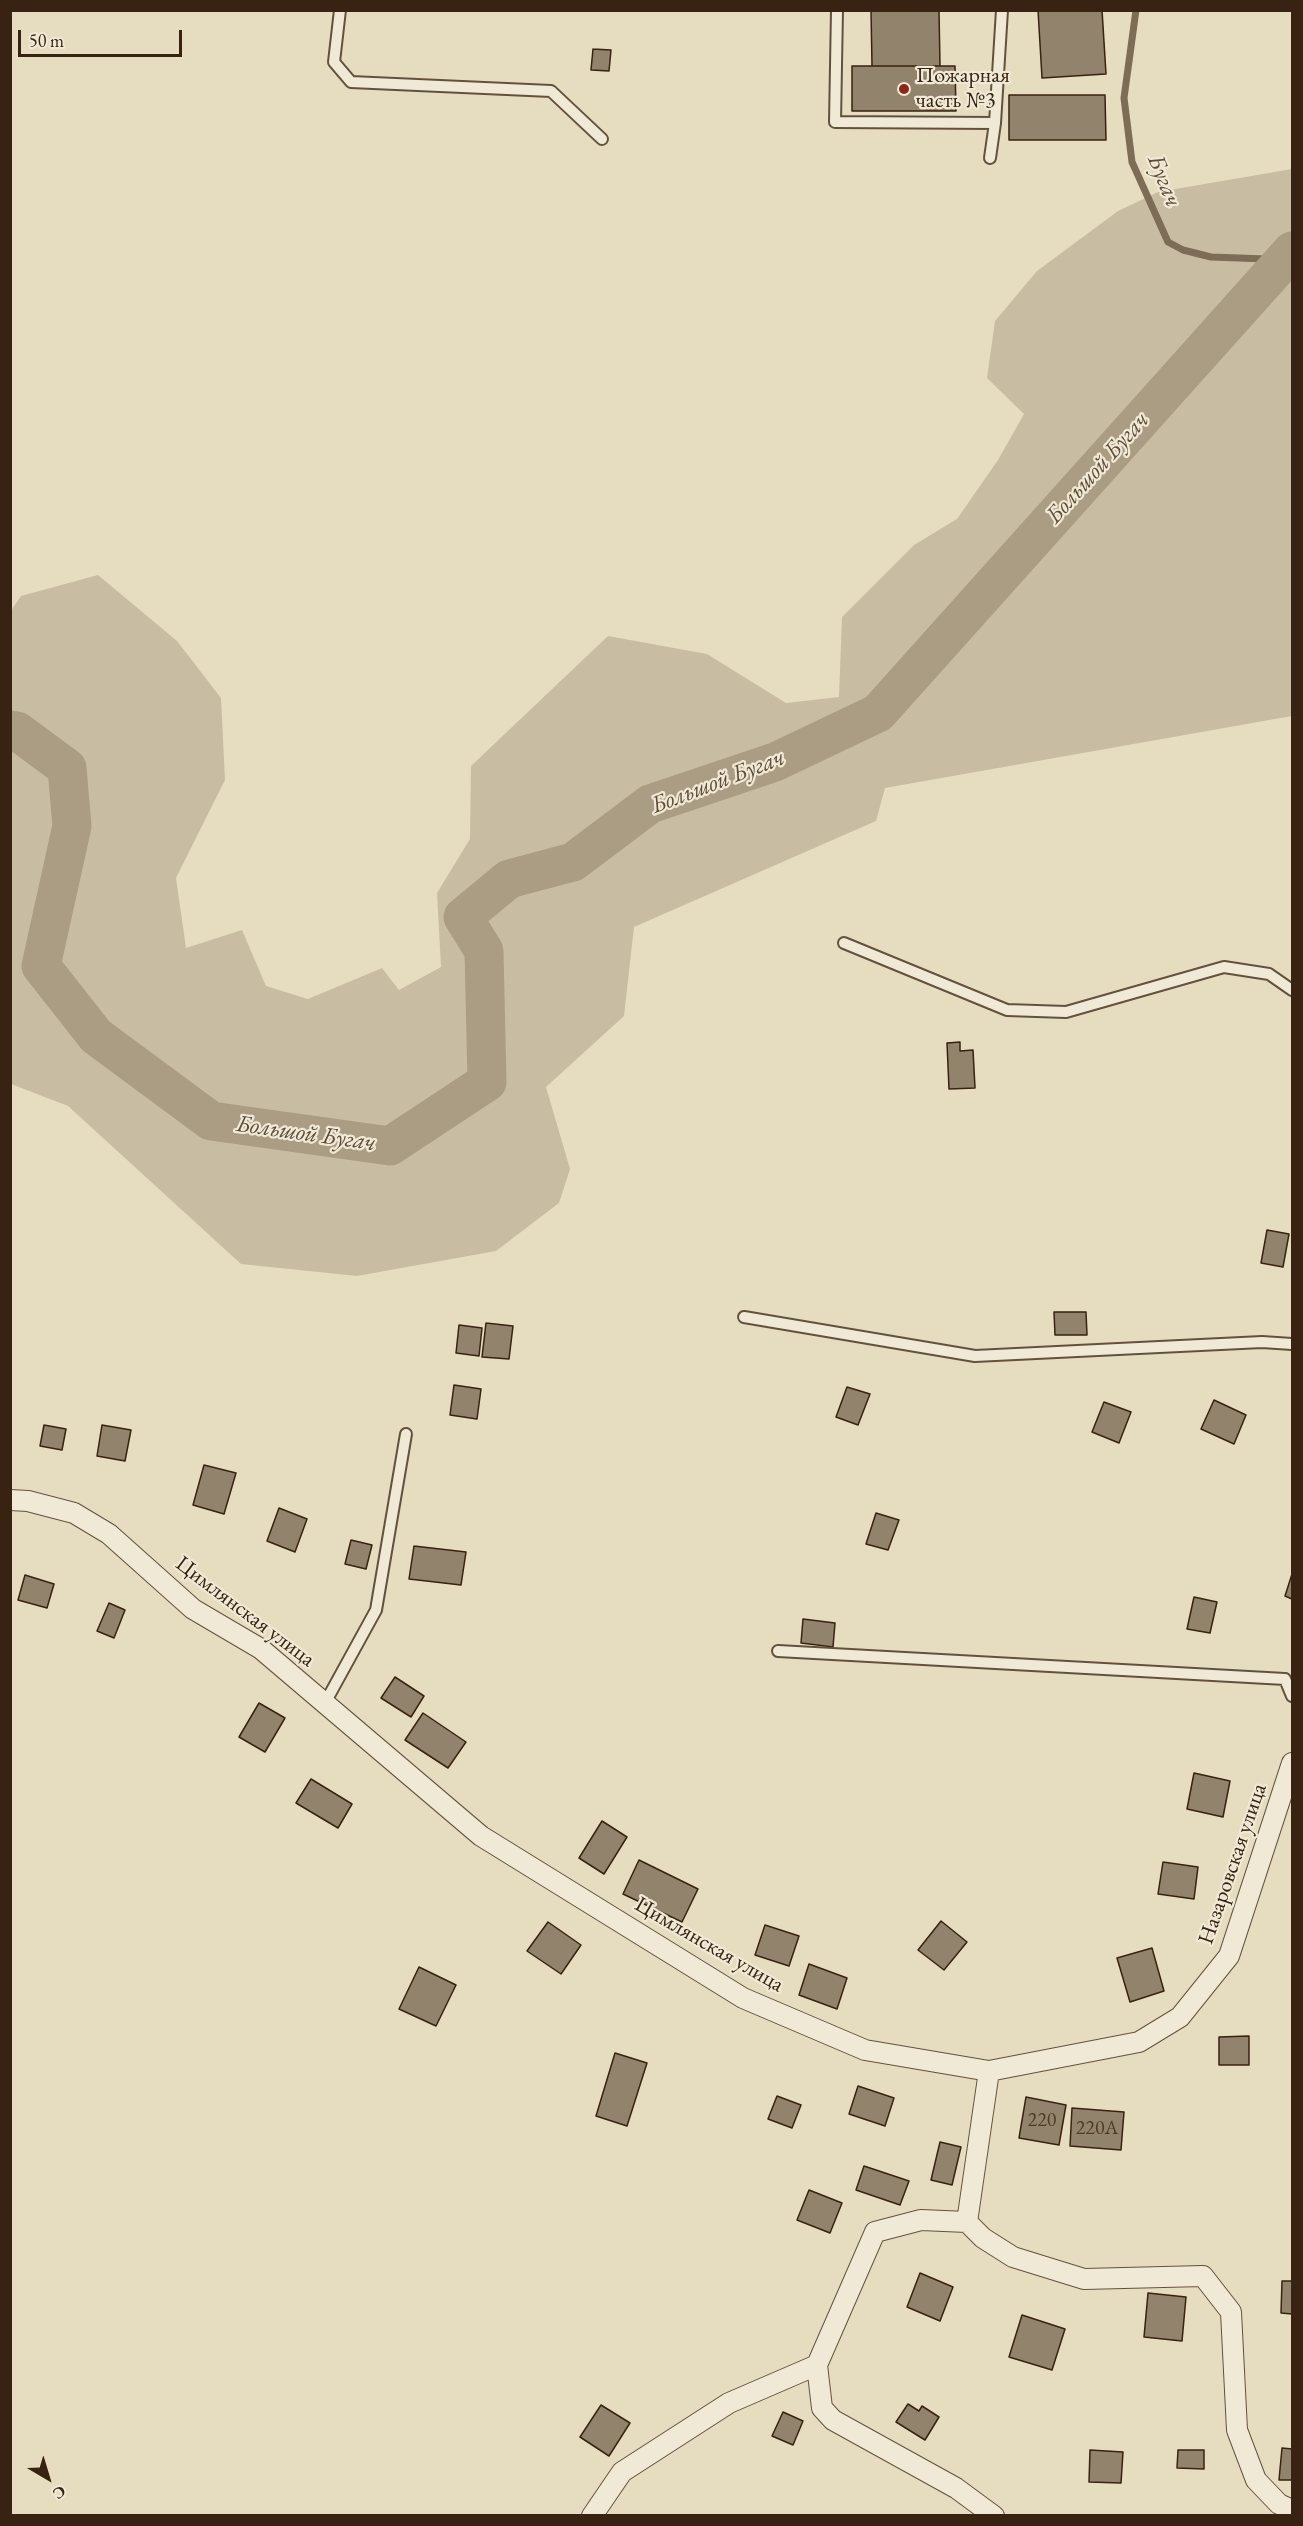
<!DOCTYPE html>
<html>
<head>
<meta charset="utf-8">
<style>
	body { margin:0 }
	#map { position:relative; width:1303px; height:2526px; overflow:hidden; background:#e6ddc0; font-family:"EB Garamond",serif }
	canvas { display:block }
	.frame { position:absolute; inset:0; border:12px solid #382211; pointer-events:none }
	.north { position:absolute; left:18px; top:2448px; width:60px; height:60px; -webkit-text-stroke:4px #efe9d6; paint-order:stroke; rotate:142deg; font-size:16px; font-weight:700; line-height:24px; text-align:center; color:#382211 }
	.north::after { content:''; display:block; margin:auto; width:21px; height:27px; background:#382211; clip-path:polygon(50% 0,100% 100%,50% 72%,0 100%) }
	.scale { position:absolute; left:18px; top:30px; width:164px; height:27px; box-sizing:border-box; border:3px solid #382211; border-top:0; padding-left:8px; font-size:18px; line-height:21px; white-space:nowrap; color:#382211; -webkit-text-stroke:4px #efe9d6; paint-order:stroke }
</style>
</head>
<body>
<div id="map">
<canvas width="1303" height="2526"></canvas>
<div class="frame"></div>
<div class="north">С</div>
<div class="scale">50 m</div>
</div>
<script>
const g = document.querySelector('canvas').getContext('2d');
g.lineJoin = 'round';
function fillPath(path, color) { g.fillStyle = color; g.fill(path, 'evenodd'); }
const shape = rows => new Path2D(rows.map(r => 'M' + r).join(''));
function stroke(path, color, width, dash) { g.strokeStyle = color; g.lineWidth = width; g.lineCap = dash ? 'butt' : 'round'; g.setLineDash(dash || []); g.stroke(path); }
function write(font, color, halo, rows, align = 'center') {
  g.font = font + ' "EB Garamond",serif'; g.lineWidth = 4.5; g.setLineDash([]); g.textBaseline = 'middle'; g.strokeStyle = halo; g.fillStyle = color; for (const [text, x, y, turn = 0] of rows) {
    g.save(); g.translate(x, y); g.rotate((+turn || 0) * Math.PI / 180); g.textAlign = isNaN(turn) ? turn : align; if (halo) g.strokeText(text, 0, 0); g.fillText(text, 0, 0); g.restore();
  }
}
fillPath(shape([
	[1292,169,1292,716,885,788,876,821,634,927,624,1016,546,1087,570,1169,559,1203,496,1251,357,1276,241,1264,68,1106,11,1084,10,612,21,596,98,575,177,641,221,698,225,780,176,878,186,948,242,930,266,986,308,999,382,968,399,990,441,967,437,893,470,839,471,766,608,636,707,654,786,703,839,697,842,617,914,545,957,519,998,460,1024,414,987,378,995,321,1037,271,1118,211,1158,192]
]), '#c8bda2');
stroke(shape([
	[1136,10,1124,98,1132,162,1168,242,1183,250,1211,257,1266,259,1280,258,1289,253]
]), '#7d6c56', 7);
stroke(shape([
	[10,730,17,731,67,768,72,826,41,966,96,1036,211,1121,390,1146,487,1082,484,951,463,917,509,879,573,862,650,804,775,762,878,713,1292,251]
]), '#ab9d84', 39);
const building = shape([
	[871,10,939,10,940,66,872,66,871,10],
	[1038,10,1102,10,1106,74,1042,78,1038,10],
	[593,49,611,50,609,71,591,70,593,49],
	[852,66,955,66,956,111,852,111,852,66],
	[1009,95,1105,95,1106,140,1009,140,1009,95],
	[960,1042,960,1051,973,1050,975,1088,949,1089,947,1043,960,1042],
	[1267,1230,1289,1234,1283,1267,1261,1263,1267,1230],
	[1054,1312,1086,1312,1087,1335,1055,1335,1054,1312],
	[486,1323,513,1326,509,1359,482,1357,486,1323],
	[459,1325,482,1328,479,1356,456,1353,459,1325],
	[454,1385,481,1389,477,1419,450,1415,454,1385],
	[847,1387,870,1394,858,1425,836,1417,847,1387],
	[1214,1400,1246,1415,1234,1444,1201,1429,1214,1400],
	[1104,1402,1131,1412,1119,1443,1092,1432,1104,1402],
	[44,1425,66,1429,62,1450,40,1446,44,1425],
	[102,1425,131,1430,125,1461,97,1456,102,1425],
	[204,1465,236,1473,224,1514,193,1505,204,1465],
	[279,1508,307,1519,295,1552,267,1541,279,1508],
	[876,1513,899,1520,888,1550,866,1544,876,1513],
	[351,1540,372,1545,366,1569,345,1564,351,1540],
	[414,1546,466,1552,461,1585,409,1579,414,1546],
	[1292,1574,1292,1599,1285,1596,1292,1574],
	[25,1575,54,1584,47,1608,18,1600,25,1575],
	[1194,1597,1217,1602,1210,1633,1187,1629,1194,1597],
	[109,1603,125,1610,114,1638,97,1631,109,1603],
	[803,1619,835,1623,833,1647,801,1643,803,1619],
	[395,1677,424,1696,411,1717,381,1698,395,1677],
	[259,1703,285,1718,265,1752,239,1737,259,1703],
	[423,1713,466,1742,448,1768,405,1740,423,1713],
	[1194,1773,1230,1781,1223,1817,1187,1809,1194,1773],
	[311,1779,352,1804,338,1828,296,1803,311,1779],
	[602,1821,627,1837,604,1874,579,1858,602,1821],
	[639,1860,698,1889,682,1922,623,1894,639,1860],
	[1163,1862,1198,1867,1194,1899,1158,1894,1163,1862],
	[941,1921,967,1942,944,1970,918,1950,941,1921],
	[548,1922,581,1945,561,1974,527,1951,548,1922],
	[765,1925,799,1936,789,1966,755,1955,765,1925],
	[1152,1948,1164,1991,1130,2002,1117,1958,1152,1948],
	[809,1964,847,1978,837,2009,799,1995,809,1964],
	[419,1967,456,1985,436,2026,399,2009,419,1967],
	[1249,2036,1249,2065,1219,2065,1219,2037,1249,2036],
	[615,2053,647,2063,627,2126,596,2116,615,2053],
	[858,2086,894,2098,885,2126,849,2114,858,2086],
	[777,2096,801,2105,792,2128,768,2119,777,2096],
	[1026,2097,1066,2105,1059,2145,1019,2138,1026,2097],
	[1072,2108,1124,2112,1121,2150,1070,2146,1072,2108],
	[940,2142,961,2147,952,2185,931,2180,940,2142],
	[864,2166,909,2181,900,2205,856,2190,864,2166],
	[809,2190,842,2203,830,2233,797,2220,809,2190],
	[920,2273,953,2287,940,2321,907,2307,920,2273],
	[1282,2281,1292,2281,1292,2314,1281,2313,1282,2281],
	[1148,2293,1186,2297,1182,2341,1144,2337,1148,2293],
	[1022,2315,1065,2329,1052,2370,1009,2357,1022,2315],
	[908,2404,919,2411,922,2406,939,2417,925,2440,896,2422,908,2404],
	[601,2405,630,2423,609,2456,580,2437,601,2405],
	[783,2412,803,2421,793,2445,772,2436,783,2412],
	[1282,2448,1292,2449,1292,2480,1279,2480,1282,2448],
	[1090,2450,1123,2452,1121,2483,1089,2482,1090,2450],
	[1178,2450,1204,2450,1204,2469,1177,2468,1178,2450]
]);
fillPath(building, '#92836c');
stroke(building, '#382211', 1.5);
const lane = shape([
	[340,10,334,62,351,82,551,91,602,139],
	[837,10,835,122,995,123],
	[990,158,995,123,1002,10],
	[844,943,1007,1010,1066,1012,1224,967,1269,974,1292,990],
	[744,1317,975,1356,1262,1342,1292,1344],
	[778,1651,1285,1679,1292,1696],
	[325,1703,376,1610,406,1434]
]);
const street = shape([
	[10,1500,28,1501,74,1513,109,1534,193,1609,261,1649,481,1836,743,1998,865,2050,989,2071,1139,2042,1180,2017,1229,1956,1292,1763],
	[989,2071,967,2222,983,2238,1013,2257,1084,2279,1203,2276,1231,2312,1237,2430,1256,2480,1279,2504,1292,2510],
	[967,2222,921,2220,875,2232,817,2365,822,2408,833,2420,956,2488,994,2516],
	[592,2516,622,2472,729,2403,817,2365]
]);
stroke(lane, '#64513d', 14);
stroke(street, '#64513d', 22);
stroke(lane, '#efe9d6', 10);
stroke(street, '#efe9d6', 20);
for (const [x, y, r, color] of [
	[904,89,6,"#8f2418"]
]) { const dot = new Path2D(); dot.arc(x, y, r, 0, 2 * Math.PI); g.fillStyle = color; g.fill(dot); stroke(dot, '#efe9d6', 2); }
write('20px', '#4e3a28', null, [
	["220",1042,2121],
	["220А",1097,2129]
]);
write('22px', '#382211', '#efe9d6', [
	["Пожарная",916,76],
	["часть №3",916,101]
], 'left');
write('22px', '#382211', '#efe9d6', [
	["Цимлянская улица",245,1612,37],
	["Назаровская улица",1233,1864,-71],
	["Цимлянская улица",709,1945,30]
]);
write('italic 24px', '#604d39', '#efe9d6', [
	["Бугач",1164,181,68],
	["Большой Бугач",1098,468,-48],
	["Большой Бугач",718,782,-21],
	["Большой Бугач",306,1134,8]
]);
</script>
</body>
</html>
